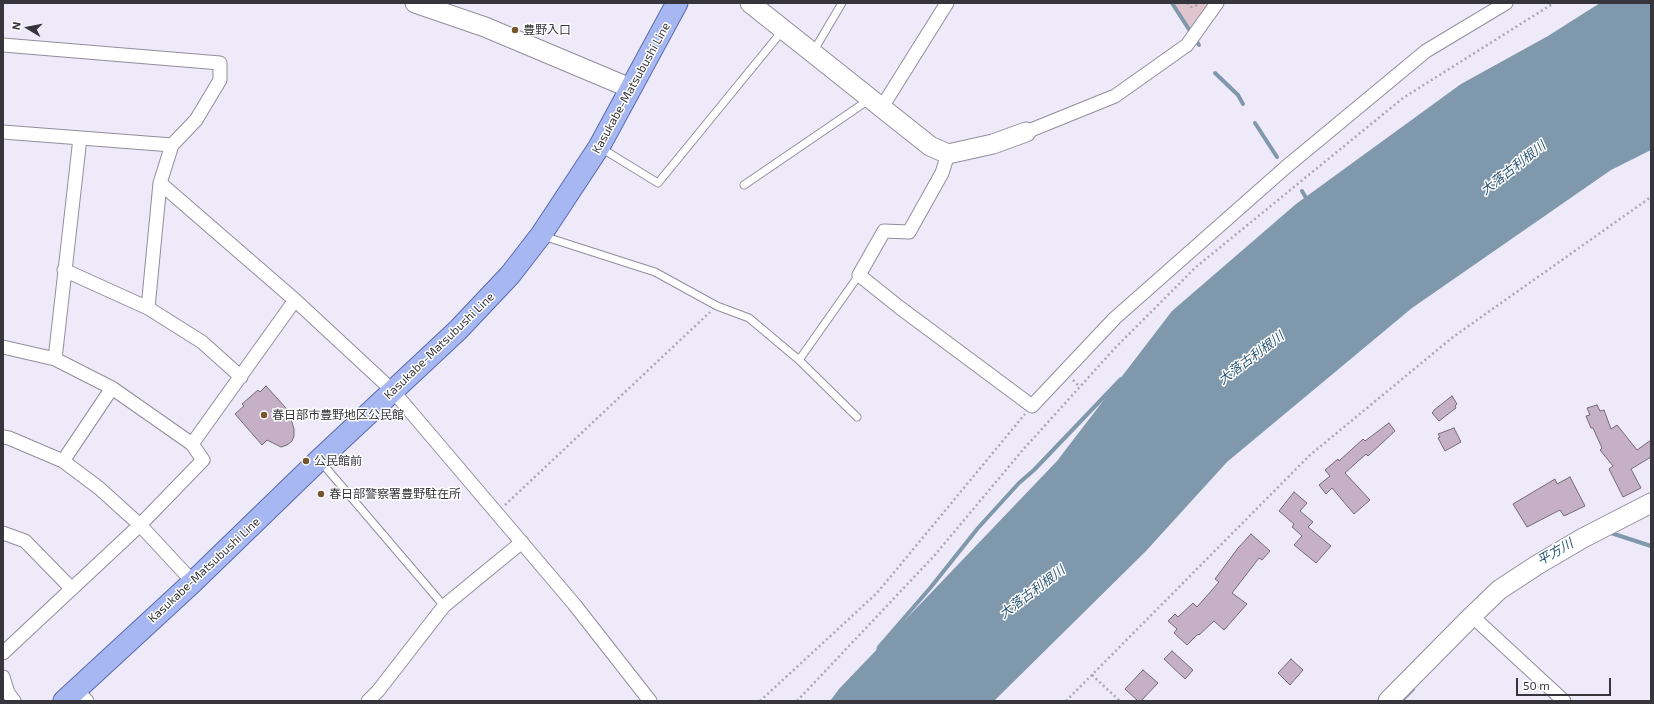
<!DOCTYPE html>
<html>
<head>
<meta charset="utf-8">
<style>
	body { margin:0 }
	#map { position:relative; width:1654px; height:704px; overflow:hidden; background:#eeeafa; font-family:"Exo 2",sans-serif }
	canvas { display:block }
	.frame { position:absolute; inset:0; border:4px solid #36353b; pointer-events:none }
	.north { position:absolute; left:8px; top:8px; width:40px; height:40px; -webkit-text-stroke:3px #fff; paint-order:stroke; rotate:280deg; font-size:11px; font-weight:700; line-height:16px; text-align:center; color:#36353b }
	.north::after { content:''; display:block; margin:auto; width:14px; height:18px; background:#36353b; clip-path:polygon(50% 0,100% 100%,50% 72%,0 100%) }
	.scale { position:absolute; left:1516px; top:678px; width:95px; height:18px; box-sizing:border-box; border:2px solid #36353b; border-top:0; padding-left:5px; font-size:12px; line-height:14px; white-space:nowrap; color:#36353b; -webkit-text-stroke:3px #fff; paint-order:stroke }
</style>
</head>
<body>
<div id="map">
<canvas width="1654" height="704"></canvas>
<div class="frame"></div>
<div class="north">N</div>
<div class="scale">50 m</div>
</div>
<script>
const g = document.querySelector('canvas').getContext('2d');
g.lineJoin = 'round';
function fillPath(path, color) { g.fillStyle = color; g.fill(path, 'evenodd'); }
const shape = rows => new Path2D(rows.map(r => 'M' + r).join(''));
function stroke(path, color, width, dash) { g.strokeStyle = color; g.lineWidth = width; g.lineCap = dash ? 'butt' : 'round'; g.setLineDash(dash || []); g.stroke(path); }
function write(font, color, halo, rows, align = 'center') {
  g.font = font + ' "Exo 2","Noto Sans JP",sans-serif'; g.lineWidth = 3; g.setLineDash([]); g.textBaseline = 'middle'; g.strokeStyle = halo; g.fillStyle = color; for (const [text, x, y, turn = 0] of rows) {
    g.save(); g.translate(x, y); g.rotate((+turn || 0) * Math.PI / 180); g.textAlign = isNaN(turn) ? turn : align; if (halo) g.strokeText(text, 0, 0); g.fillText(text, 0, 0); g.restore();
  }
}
fillPath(shape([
	[1174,3,1213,3,1193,33]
]), '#e0c5cf');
fillPath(shape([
	[1600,3,1651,3,1651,150,1611,170,1412,308,1227,462,1146,551,994,701,830,701,839,689,1057,461,1172,311,1296,204,1461,84,1548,36]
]), '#8098ac');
stroke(shape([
	[1172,3,1199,45],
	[1215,73,1238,95,1243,104],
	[1255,123,1277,157],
	[1302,191,1308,201],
	[1610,533,1611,533,1651,546],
	[878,652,879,647,931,587,978,528,1019,483,1034,470,1121,379],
	[1401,701,1413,689]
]), '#8098ac', 4);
const building = shape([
	[266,386,294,417,291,419,294,429,294,436,292,441,287,445,281,447,267,440,262,445,235,414,244,406,242,404,258,390,260,392,266,386],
	[1452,396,1457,404,1455,406,1456,408,1439,421,1432,413,1434,411,1434,410,1452,396],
	[1597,405,1600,411,1604,410,1611,429,1617,425,1637,450,1651,440,1651,457,1631,469,1641,488,1623,497,1609,469,1613,466,1600,450,1602,448,1593,428,1591,428,1586,416,1590,415,1587,408,1597,405],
	[1389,423,1395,431,1368,456,1366,454,1345,473,1370,500,1354,514,1332,488,1326,494,1319,485,1330,476,1325,470,1338,459,1339,461,1363,439,1365,441,1389,423],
	[1454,428,1461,442,1445,451,1438,438,1440,437,1438,434,1454,428],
	[1570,477,1585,506,1564,516,1560,510,1527,527,1513,504,1555,479,1557,484,1570,477],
	[1294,492,1307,503,1300,511,1313,522,1308,527,1331,546,1316,563,1294,545,1302,536,1292,527,1294,524,1279,511,1294,492],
	[1251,534,1270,551,1262,560,1259,558,1232,593,1247,604,1224,630,1214,621,1199,635,1198,634,1187,645,1174,633,1177,629,1168,621,1175,614,1178,617,1193,603,1197,607,1219,582,1215,579,1238,548,1251,534],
	[1172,651,1193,670,1185,679,1164,659,1172,651],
	[1291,659,1303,670,1290,685,1278,673,1291,659],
	[1143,670,1158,683,1141,701,1138,701,1125,689,1143,670]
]);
fillPath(building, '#c6b0c7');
stroke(building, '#746a74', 1);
const lane = shape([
	[813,52,842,3],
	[601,148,658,183,783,30],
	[744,185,870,99],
	[543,236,655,272,717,306,749,318,799,360,859,275],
	[799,360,857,417],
	[321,462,444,606]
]);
const street = shape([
	[3,45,220,63,220,80,196,120,172,145,160,183,148,308],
	[882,107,947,3],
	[3,132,172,145],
	[1026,132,1115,96,1187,45,1217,3],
	[948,154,942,173,909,232,884,231,859,275,899,307,1032,406,1115,318,1286,167,1426,51,1506,3],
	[160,183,295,300,393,391,574,604,650,701],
	[64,270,148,308,202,342,241,377],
	[3,347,55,359,112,388,192,444,203,460,140,525,3,653],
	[55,359,80,138],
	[3,437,9,438,63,461,99,488,140,525,193,582],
	[192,444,295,300],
	[63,461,112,388],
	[3,533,25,541,71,588],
	[1472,616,1564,701],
	[3,677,8,693,14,701],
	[76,690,87,701],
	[368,701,378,691,444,606,522,542]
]);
const secondary = shape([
	[415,3,485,27,630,88],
	[750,3,930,146,948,154,993,144,1026,132],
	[1388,701,1472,616,1499,590,1537,565,1583,538,1651,503]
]);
const primary = shape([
	[64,701,193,582,319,460,458,330,510,275,541,235,599,147,677,3]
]);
stroke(lane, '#918e9c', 9);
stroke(street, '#918e9c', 15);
stroke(secondary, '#918e9c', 21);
stroke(primary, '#586aad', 23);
stroke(shape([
	[1187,3,1191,7,1200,4],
	[1073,380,1080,387],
	[505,505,710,312],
	[1092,675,1120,701],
	[760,701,877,593,1025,414],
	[797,701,934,556,1021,452,1115,348,1196,267,1403,98,1554,3],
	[1066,701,1310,455,1453,337,1651,197]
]), '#aaa7b4', 2.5, [2, 3]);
stroke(lane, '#fff', 7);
stroke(street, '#fff', 13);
stroke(secondary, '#fff', 19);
stroke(primary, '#a6b7f2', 21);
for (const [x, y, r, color] of [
	[515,30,4,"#75572b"],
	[264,415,4,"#75572b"],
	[306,461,4,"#75572b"],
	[321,494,4,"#75572b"]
]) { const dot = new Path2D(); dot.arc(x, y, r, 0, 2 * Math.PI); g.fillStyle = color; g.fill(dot); stroke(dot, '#fff', 1.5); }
write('12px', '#36353b', '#fff', [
	["豊野入口",523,30],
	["春日部市豊野地区公民館",272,415],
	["公民館前",314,461],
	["春日部警察署豊野駐在所",329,494]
], 'left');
write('12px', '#36353b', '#fff', [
	["Kasukabe-Matsubushi Line",631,88,-61],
	["Kasukabe-Matsubushi Line",439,346,-44],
	["Kasukabe-Matsubushi Line",204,570,-43]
]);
write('italic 13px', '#2c5675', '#fff', [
	["大落古利根川",1513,168,-38],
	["大落古利根川",1251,358,-37],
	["平方川",1555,552,-30],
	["大落古利根川",1032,592,-37]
]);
</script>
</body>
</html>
